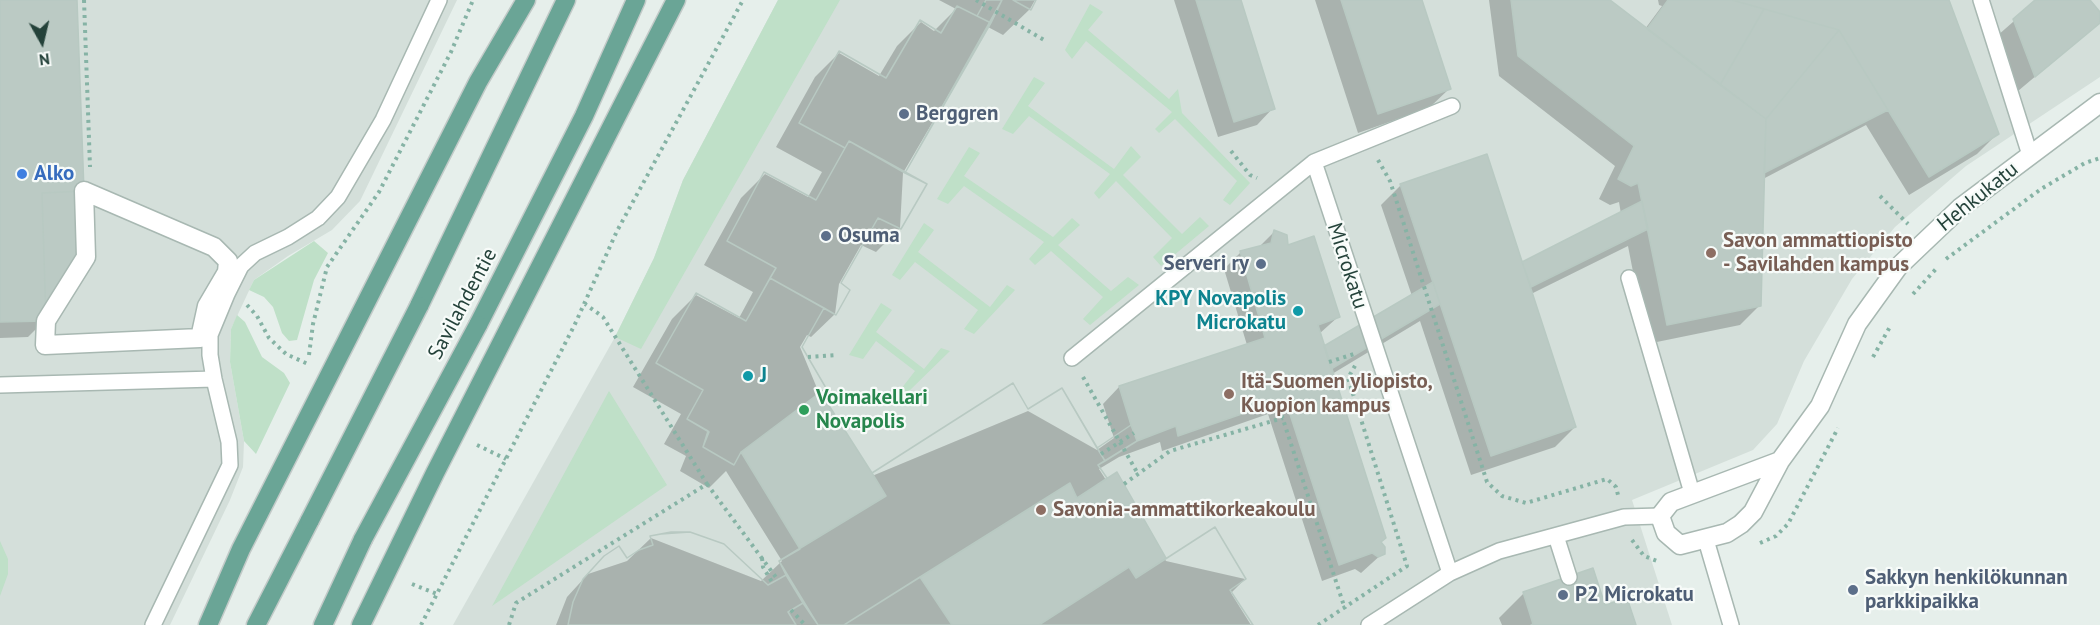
<!DOCTYPE html>
<html>
<head>
<meta charset="utf-8">
<style>
	body { margin:0 }
	#map { position:relative; width:2100px; height:625px; overflow:hidden; background:#e6efeb; font-family:"PT Sans",sans-serif }
	canvas { display:block }
	.north { position:absolute; left:12px; top:12px; width:60px; height:60px; -webkit-text-stroke:4px #f7fbf9; paint-order:stroke; rotate:172deg; font-size:16px; font-weight:700; line-height:24px; text-align:center; color:#24423a }
	.north::after { content:''; display:block; margin:auto; width:21px; height:27px; background:#24423a; clip-path:polygon(50% 0,100% 100%,50% 72%,0 100%) }
</style>
</head>
<body>
<div id="map">
<canvas width="2100" height="625"></canvas>
<div class="north">N</div>
</div>
<script>
const g = document.querySelector('canvas').getContext('2d');
g.lineJoin = 'round';
function fillPath(path, color) { g.fillStyle = color; g.fill(path, 'evenodd'); }
const shape = rows => new Path2D(rows.map(r => 'M' + r).join(''));
function stroke(path, color, width, dash) { g.strokeStyle = color; g.lineWidth = width; g.lineCap = dash ? 'butt' : 'round'; g.setLineDash(dash || []); g.stroke(path); }
function write(font, color, halo, rows, align = 'center') {
  g.font = font + ' "PT Sans",sans-serif'; g.lineWidth = 4.5; g.setLineDash([]); g.textBaseline = 'middle'; g.strokeStyle = halo; g.fillStyle = color; for (const [text, x, y, turn = 0] of rows) {
    g.save(); g.translate(x, y); g.rotate((+turn || 0) * Math.PI / 180); g.textAlign = isNaN(turn) ? turn : align; if (halo) g.strokeText(text, 0, 0); g.fillText(text, 0, 0); g.restore();
  }
}
fillPath(shape([
	[0,0,457,0,360,201,332,230,288,256,254,280,231,329,230,362,244,441,243,467,230,500,170,625,0,625],
	[778,0,2100,0,2100,77,1966,166,1895,227,1852,279,1804,361,1777,424,1753,450,1632,500,1672,625,453,625,615,337,654,258,683,180]
]), '#d4dfda');
fillPath(shape([
	[778,0,840,0,641,349,615,337,654,258,683,180],
	[1090,4,1103,12,1088,30,1169,99,1178,89,1182,113,1250,183,1230,205,1223,200,1237,181,1175,119,1159,133,1155,129,1172,112,1086,41,1072,59,1065,50],
	[1034,77,1045,83,1028,106,1114,169,1131,146,1141,157,1123,175,1182,234,1200,217,1209,226,1161,266,1153,257,1172,238,1116,181,1099,199,1094,193,1110,174,1029,116,1013,134,1002,129],
	[969,147,980,153,964,176,1053,237,1072,218,1080,225,1058,245,1111,291,1128,277,1139,285,1090,325,1083,319,1103,297,1051,251,1035,265,1029,259,1044,242,964,186,948,204,937,199],
	[924,223,934,230,918,252,990,307,1007,285,1015,290,974,334,964,329,978,310,915,262,900,280,892,275],
	[314,241,328,253,314,280,297,340,289,341,282,333,273,307,264,297,249,290,254,280],
	[881,303,892,310,876,332,924,369,941,348,950,351,908,392,901,389,915,371,876,341,863,359,849,355],
	[237,315,245,322,262,357,284,373,290,383,256,454,244,441,230,362,231,329],
	[609,391,667,485,492,606],
	[0,541,8,559,8,574,0,596]
]), '#bfe0c8');
fillPath(shape([
	[0,0,76,0,45,320,28,337,0,338],
	[939,0,1035,0,1030,9,1003,35,988,27,903,173,900,228,876,252,861,245,839,284,835,314,811,337,807,335,800,347,819,393,872,476,1028,411,1097,450,1114,438,1103,404,1119,387,1247,345,1224,269,1241,252,1259,247,1274,232,1338,317,1319,334,1323,349,1412,296,1381,205,1401,185,1521,264,1621,214,1619,202,1610,205,1599,199,1615,166,1499,76,1489,0,1607,0,1645,29,1662,6,1659,5,1658,0,1947,0,1997,134,1977,154,1909,195,1866,125,1763,179,1760,305,1740,325,1647,344,1628,246,1531,294,1575,427,1555,447,1471,475,1420,321,1332,374,1383,553,1361,573,1355,569,1322,581,1268,414,1162,451,1160,442,1119,457,1099,469,1106,480,1116,474,1166,561,1245,579,1231,593,1251,625,556,625,567,597,588,574,627,561,651,538,761,581,782,561,726,471,709,488,680,471,686,456,664,444,681,414,633,387,672,319,696,295,739,318,753,292,704,265,741,198,765,174,808,197,822,172,776,147,815,77,839,53,879,76,897,46,921,22,934,31,956,9],
	[1174,0,1240,0,1273,108,1257,125,1218,137],
	[1315,0,1420,0,1449,89,1429,108,1358,133],
	[2038,0,2088,0,2100,14,2100,22,2018,91,1997,36],
	[1592,570,1604,607,1634,625,1502,625,1499,618,1523,594]
]), '#0003');
const building = shape([
	[0,0,77,0,84,191,42,193,46,321,0,322,0,0],
	[986,0,1002,0,905,173,927,184,901,229,878,218,841,283,850,290,836,315,824,308,802,347,826,388,821,393,872,473,1013,383,1028,409,1062,388,1097,448,1131,425,1119,386,1265,338,1240,251,1271,243,1274,230,1287,235,1288,245,1314,236,1340,317,1318,325,1386,538,1381,542,1385,547,1385,554,1378,557,1372,553,1339,565,1285,399,1178,436,1176,426,1137,441,1098,465,1107,478,1077,498,1070,483,920,577,952,625,818,625,803,603,788,612,796,625,568,625,573,602,583,579,604,556,619,546,627,558,639,550,653,545,650,536,661,534,690,532,724,544,768,585,786,575,779,561,800,549,741,452,734,465,703,447,708,431,687,419,703,390,656,363,696,293,746,321,776,268,727,241,764,172,816,200,845,148,799,123,839,51,886,78,920,20,941,33,957,6,977,16,986,0],
	[986,0,1002,0,991,23,977,16,986,0],
	[1013,0,1036,0,1031,10,1013,0],
	[1013,0,1036,0,1031,10,1013,0],
	[1196,0,1241,0,1275,109,1234,122,1196,0],
	[1341,0,1422,0,1451,89,1378,114,1341,0],
	[1511,0,1610,0,1766,119,1761,306,1667,325,1638,183,1631,186,1618,179,1634,146,1518,56,1511,0],
	[1668,0,1732,0,1764,9,1720,85,1647,29,1668,0],
	[1732,0,1949,0,1999,134,1929,177,1839,30,1732,0],
	[2035,0,2090,0,2100,12,2100,23,2035,77,2013,19,2035,0],
	[957,6,991,23,905,173,849,141,845,148,799,123,839,51,886,78,920,20,941,33,957,6],
	[1764,9,1839,30,1766,119,1720,85,1764,9],
	[1839,30,1888,110,1764,173,1766,119,1839,30],
	[849,141,927,184,901,229,878,218,841,283,850,290,836,315,770,278,776,268,727,241,764,172,816,200,849,141],
	[1487,154,1576,427,1491,456,1400,184,1487,154],
	[84,191,86,257,46,321,42,193,84,191],
	[1642,201,1648,229,1531,287,1522,262,1642,201],
	[770,278,824,308,802,347,826,388,741,452,734,465,703,447,709,432,687,419,703,390,656,363,696,293,746,321,770,278],
	[1433,282,1440,304,1331,369,1324,346,1433,282],
	[1013,383,1028,409,1062,388,1105,461,1098,465,1107,478,1077,498,1070,483,844,625,818,625,779,561,886,496,872,473,1013,383],
	[1131,425,1137,441,1105,461,1097,448,1131,425],
	[1117,472,1166,558,1136,578,1129,567,1039,625,952,625,920,577,1070,483,1077,498,1117,472],
	[1215,527,1246,579,1230,590,1253,625,1039,625,1129,567,1136,578,1215,527],
	[1215,527,1246,579,1230,590,1253,625,1039,625,1129,567,1136,578,1215,527],
	[671,532,690,532,724,544,768,585,786,575,803,603,788,612,796,625,568,625,573,602,583,579,604,556,619,546,627,558,639,550,653,545,650,536,671,532],
	[1593,568,1605,605,1627,598,1636,625,1531,625,1533,624,1523,592,1593,568],
	[920,577,952,625,844,625,920,577]
]);
fillPath(building, '#bbcac4');
stroke(building, '#b8c9c2', 1.5);
const service = shape([
	[1981,0,2030,155],
	[1314,162,1452,106],
	[1629,278,1692,493],
	[1072,358,1314,162,1450,573],
	[0,385,214,379],
	[1556,536,1569,577],
	[1706,540,1731,625],
	[153,625,230,465,229,442,214,379,210,355,210,335,227,294,241,266,255,253,288,237,318,218,338,197,383,120,439,0],
	[1369,625,1450,573,1499,551,1624,517,1660,516]
]);
const pedestrian = shape([
	[84,191,214,247,228,261,227,272,207,306,200,338,45,345,46,321,86,257,84,191]
]);
const minor = shape([
	[1780,461,1753,512,1741,524,1727,533,1680,545,1666,533,1660,516,1671,502,1780,461,1820,406,1857,324,1898,267,1960,208,2100,103]
]);
const primary = shape([
	[419,306,566,0],
	[478,325,584,116,636,0],
	[208,625,241,549,478,82,526,0],
	[256,625,310,520],
	[323,625,363,539],
	[361,625,435,473,676,0]
]);
stroke(service, '#a8b8b2', 18);
stroke(pedestrian, '#a8b8b2', 21);
stroke(minor, '#a8b8b2', 21);
stroke(primary, '#c2cac8', 21);
stroke(shape([
	[84,0,90,167],
	[976,0,1044,40],
	[1231,151,1250,175,1257,178],
	[1378,160,1390,181,1487,482,1502,496,1526,503,1607,479,1616,487,1618,495],
	[1880,196,1908,224],
	[1946,259,2041,189,2085,163,2100,158],
	[1913,294,1936,269],
	[247,305,257,316,269,338,286,354,308,364],
	[309,355,313,324,327,267,379,192,451,52,473,0],
	[808,357,836,355],
	[1873,357,1891,325],
	[1329,362,1354,354],
	[1083,377,1138,474],
	[1277,401,1345,609],
	[477,445,506,459],
	[1101,454,1134,433],
	[707,484,778,580],
	[1124,484,1170,451,1283,418],
	[1632,540,1644,556,1657,561],
	[1760,543,1776,536,1788,524,1838,428],
	[762,558,763,567,772,582],
	[412,584,437,594],
	[791,610,805,625],
	[421,625,575,324,617,231,743,0],
	[509,625,516,603,707,484,603,317,585,304],
	[1318,625,1407,566,1348,378,1356,364]
]), '#86b3a5', 4, [3, 4.5]);
stroke(service, '#fff', 15);
stroke(pedestrian, '#fff', 18);
stroke(minor, '#fff', 18);
stroke(primary, '#6aa596', 18);
const primaryBridge = shape([
	[310,520,419,306],
	[363,539,478,325]
]);
stroke(primaryBridge, '#c2cac8', 21, []);
stroke(primaryBridge, '#6aa596', 18);
for (const [x, y, r, color] of [
	[904,114,6,"#5c6f8a"],
	[22,174,6,"#3f7fe0"],
	[826,236,6,"#5c6f8a"],
	[1711,253,6,"#8d6e63"],
	[1261,264,6,"#5c6f8a"],
	[1298,311,6,"#0f9aa8"],
	[748,376,6,"#0f9aa8"],
	[1229,394,6,"#8d6e63"],
	[804,410,6,"#2e9e5b"],
	[1041,510,6,"#8d6e63"],
	[1853,590,6,"#5c6f8a"],
	[1563,595,6,"#5c6f8a"]
]) { const dot = new Path2D(); dot.arc(x, y, r, 0, 2 * Math.PI); g.fillStyle = color; g.fill(dot); stroke(dot, '#f7fbf9', 2); }
write('bold 21px', '#4e5e75', '#f7fbf9', [
	["Berggren",916,114],
	["Osuma",838,236],
	["Serveri ry",1249,264,"right"],
	["Sakkyn henkilökunnan",1865,578],
	["parkkipaikka",1865,602],
	["P2 Microkatu",1575,595]
], 'left');
write('bold 21px', '#366cbe', '#f7fbf9', [
	["Alko",34,174]
], 'left');
write('21px', '#24423a', '#f7fbf9', [
	["Hehkukatu",1978,197,-39],
	["Microkatu",1347,266,72],
	["Savilahdentie",463,304,-62]
]);
write('bold 21px', '#785e54', '#f7fbf9', [
	["Savon ammattiopisto",1723,241],
	["- Savilahden kampus",1723,265],
	["Itä-Suomen yliopisto,",1241,382],
	["Kuopion kampus",1241,406],
	["Savonia-ammattikorkeakoulu",1053,510]
], 'left');
write('bold 21px', '#0d838f', '#f7fbf9', [
	["KPY Novapolis",1286,299],
	["Microkatu",1286,323],
	["J",760,376,"left"]
], 'right');
write('bold 21px', '#27864d', '#f7fbf9', [
	["Voimakellari",816,398],
	["Novapolis",816,422]
], 'left');
</script>
</body>
</html>
